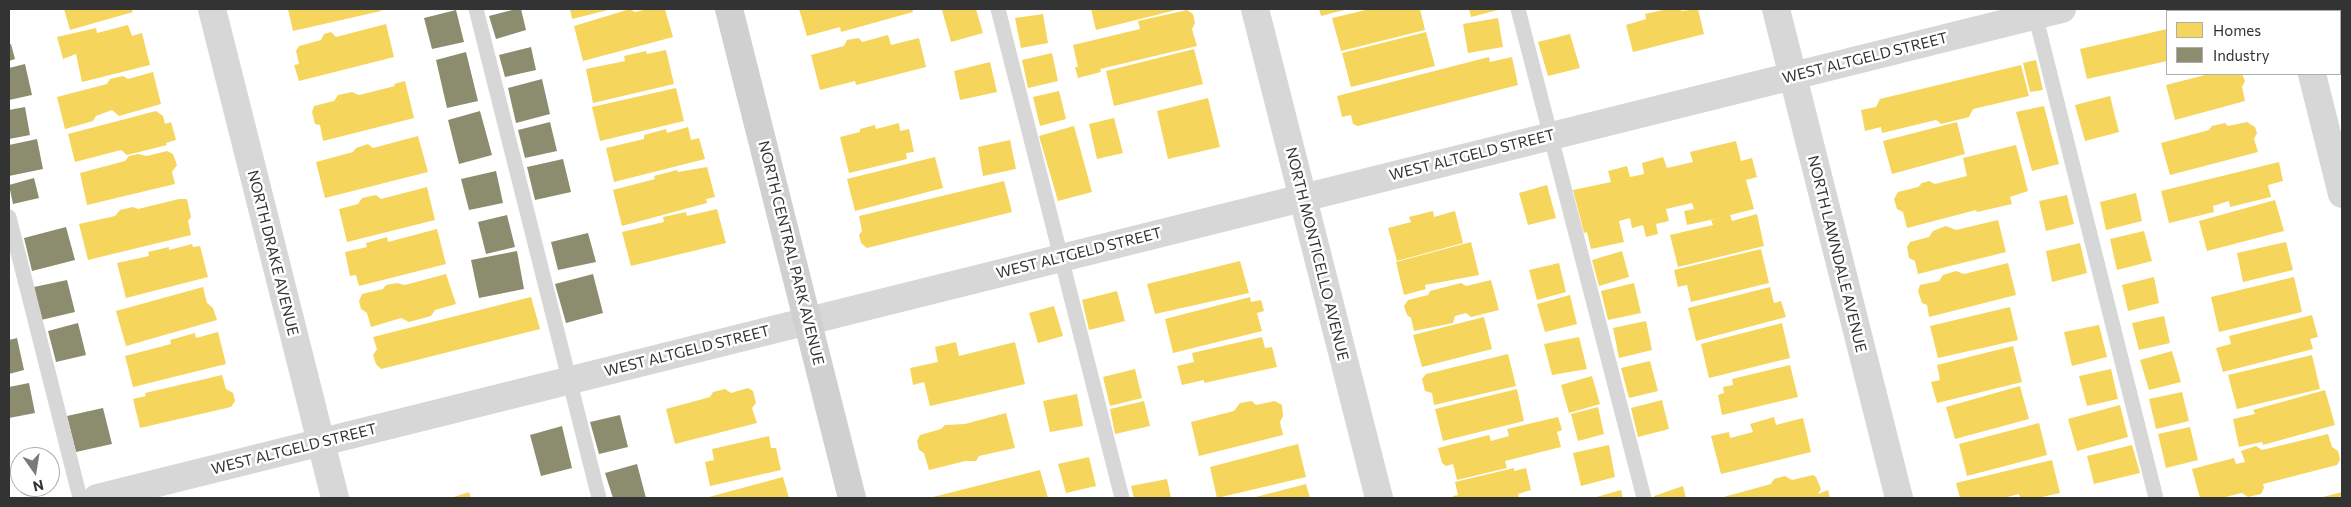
<!DOCTYPE html>
<html>
<head>
<meta charset="utf-8">
<style>
	body { margin:0 }
	#map { position:relative; width:2351px; height:507px; overflow:hidden; background:#fff; font-family:Commissioner,sans-serif }
	canvas { display:block }
	.frame { position:absolute; inset:0; border:10px solid #333; pointer-events:none }
	.legend { position:absolute; left:2166px; top:10px; width:175px; height:65px; box-sizing:border-box; background:#fff; border:1px solid #adadad; margin:0; padding:6px 9px; list-style:none; font-size:15px; color:#333 }
	.legend li { display:flex; align-items:center; gap:10px; height:25px }
	.legend b { width:25px; border:1px solid #adadad }
	.north { position:absolute; left:10px; top:447px; width:50px; height:50px; box-sizing:border-box; background:#fff; border:1px solid #adadad; border-radius:50%; rotate:167deg; font-size:14px; font-weight:700; line-height:20px; text-align:center; color:#333 }
	.north::after { content:''; display:block; margin:auto; width:18px; height:22px; background:#7a7a7a; clip-path:polygon(50% 0,100% 100%,50% 72%,0 100%) }
</style>
</head>
<body>
<div id="map">
<canvas width="2351" height="507"></canvas>
<div class="frame"></div>
<ul class="legend">
<li><b style="height:14px;background:#f6d55c"></b>Homes</li>
<li><b style="height:14px;background:#8c8c6e"></b>Industry</li>
</ul>
<div class="north">N</div>
</div>
<script>
const g = document.querySelector('canvas').getContext('2d');
g.lineJoin = 'round';
function fillPath(path, color) { g.fillStyle = color; g.fill(path, 'evenodd'); }
const shape = rows => new Path2D(rows.map(r => 'M' + r).join(''));
function stroke(path, color, width, dash) { g.strokeStyle = color; g.lineWidth = width; g.lineCap = dash ? 'butt' : 'round'; g.setLineDash(dash || []); g.stroke(path); }
function write(font, color, halo, rows, align = 'center') {
  g.font = font + ' Commissioner,sans-serif'; g.lineWidth = 5; g.setLineDash([]); g.textBaseline = 'middle'; g.strokeStyle = halo; g.fillStyle = color; for (const [text, x, y, turn = 0] of rows) {
    g.save(); g.translate(x, y); g.rotate((+turn || 0) * Math.PI / 180); g.textAlign = isNaN(turn) ? turn : align; if (halo) g.strokeText(text, 0, 0); g.fillText(text, 0, 0); g.restore();
  }
}
fillPath(shape([
	[64,9,131,9,133,12,70,30],
	[288,9,380,9,381,11,293,31],
	[570,9,612,9,572,19],
	[630,9,635,12,648,9,665,9,673,37,583,61,574,26],
	[799,9,912,9,913,12,841,32,840,27,807,36],
	[947,9,976,9,983,33,951,42,942,10],
	[1091,9,1180,9,1096,30],
	[1319,9,1348,9,1321,16],
	[1370,9,1420,9,1425,30,1341,51,1332,18],
	[1469,9,1502,9,1471,17],
	[1667,9,1681,9,1681,11,1698,9,1704,34,1633,52,1626,25,1646,19,1645,14],
	[1187,10,1193,14,1195,23,1192,29,1197,46,1100,69,1101,72,1078,78,1075,67,1078,67,1073,45,1140,29,1138,21],
	[1043,14,1048,43,1021,48,1015,18],
	[1498,18,1503,47,1468,53,1463,24],
	[386,24,394,57,299,81,294,65,299,64,296,51,299,46,321,40,324,34,331,32,336,37],
	[128,25,132,36,142,33,150,65,82,82,76,54,63,59,57,37,96,28,97,33],
	[2167,29,2167,61,2087,79,2080,49],
	[1426,32,1435,66,1351,87,1342,53],
	[1570,34,1580,68,1548,76,1538,42],
	[888,35,891,45,919,38,926,67,856,85,855,81,820,90,811,55,844,46,847,40,859,38,862,42],
	[1194,49,1203,84,1114,106,1106,71],
	[666,50,674,84,593,103,586,69,625,61,624,56,646,51,647,54],
	[1052,53,1058,81,1028,88,1022,60],
	[1489,57,1490,62,1512,57,1518,85,1358,126,1353,124,1351,115,1342,117,1337,96],
	[2036,60,2043,90,2030,92,2023,63],
	[990,62,997,92,960,100,954,71],
	[2021,65,2029,96,1973,109,1969,117,1941,124,1936,120,1882,133,1881,127,1865,131,1861,110,1876,107,1880,99],
	[153,72,161,104,119,116,112,110,96,116,93,121,65,129,57,97,107,84,110,79,123,76,128,79],
	[2209,74,2242,74,2245,81,2242,87,2245,101,2175,120,2166,85],
	[405,81,414,118,323,141,320,125,315,124,312,112,314,106,334,101,338,95,352,92,359,95,395,86,394,84],
	[676,88,684,121,600,141,592,107],
	[1059,91,1066,119,1040,126,1033,97],
	[2110,96,2119,132,2085,141,2075,105],
	[1208,98,1220,147,1168,159,1157,111],
	[2044,106,2059,164,2032,171,2016,112],
	[156,111,163,116,165,124,171,122,176,140,166,143,167,145,127,155,121,150,75,162,68,134],
	[1114,118,1123,153,1097,159,1089,124],
	[1957,122,1965,154,1892,174,1883,141],
	[2247,122,2255,127,2257,133,2254,139,2258,152,2170,175,2161,143,2209,130,2212,126,2225,123,2228,126],
	[899,123,900,131,909,129,914,152,906,153,907,159,849,173,840,137,860,132,860,129,875,125,876,129],
	[1074,126,1092,192,1058,201,1039,136],
	[688,127,691,140,699,138,705,159,614,182,606,148,644,139,644,135,666,129,667,133],
	[418,136,428,172,325,198,316,162,353,152,356,148,368,144,373,148],
	[1010,140,1016,169,983,176,978,147],
	[1736,141,1741,161,1752,158,1757,177,1746,180,1754,209,1730,215,1732,221,1757,214,1764,246,1678,267,1670,235,1713,225,1711,220,1728,216,1687,225,1684,211,1694,209,1692,203,1666,209,1669,221,1656,224,1658,234,1646,237,1643,225,1632,228,1630,218,1619,221,1624,242,1591,249,1587,232,1584,233,1573,190,1611,182,1608,171,1627,166,1630,177,1644,174,1642,163,1663,157,1667,168,1693,162,1690,152],
	[2016,145,2028,191,2010,197,2012,204,1977,212,1976,210,1907,228,1903,212,1897,209,1894,199,1898,192,1918,187,1922,183,1929,181,1935,184,1967,176,1963,158],
	[167,151,173,154,177,165,172,172,175,184,87,205,80,173,125,161,129,156,138,154,147,156],
	[935,157,943,188,855,211,847,179],
	[2279,162,2283,181,2268,185,2271,197,2230,207,2229,201,2213,206,2214,212,2169,223,2161,191],
	[707,167,715,197,706,199,707,203,622,226,613,190,655,179,654,176,677,170,678,172],
	[1004,181,1012,212,867,248,861,243,859,235,862,231,859,216],
	[1547,185,1556,218,1528,225,1519,193],
	[427,187,435,220,347,242,339,209,358,204,362,198,376,195,381,199],
	[2136,193,2142,221,2106,230,2100,202],
	[2067,195,2074,224,2046,231,2039,201],
	[179,199,187,199,191,217,188,221,191,235,88,260,79,224,115,216,120,210,133,207,138,209],
	[2275,200,2284,231,2207,251,2199,221],
	[717,209,726,243,631,266,622,232,664,222,663,217,686,212,687,216],
	[1433,211,1434,217,1455,211,1463,243,1397,261,1388,228,1411,222,1409,217],
	[1998,220,2006,252,1918,274,1915,261,1909,258,1907,247,1910,242,1929,237,1933,231,1946,226,1956,230],
	[437,229,446,264,359,286,356,275,350,276,345,252,367,247,366,243,387,237,388,242],
	[2144,231,2152,261,2117,270,2110,239],
	[1471,242,1479,275,1425,285,1426,289,1404,295,1396,262],
	[2286,242,2293,270,2243,282,2237,253],
	[2080,243,2087,273,2052,282,2046,251],
	[192,244,193,247,200,246,208,277,126,298,117,263,149,256,148,252,169,247,169,250],
	[1761,249,1769,283,1691,302,1687,285,1678,287,1674,270],
	[1622,251,1629,277,1599,286,1592,260],
	[1240,261,1249,293,1155,314,1147,284],
	[1559,263,1566,292,1537,300,1529,270],
	[2008,263,2016,295,1929,317,1927,305,1922,303,1918,291,1920,285,1939,281,1943,275,1956,271,1964,274],
	[446,274,456,304,435,310,431,316,409,322,401,318,371,327,367,313,361,309,359,301,362,294,383,289,386,285,397,283,405,285],
	[2154,277,2159,303,2128,311,2122,285],
	[2294,277,2302,312,2219,332,2211,297],
	[1491,280,1499,310,1471,317,1466,313,1455,316,1453,323,1414,331,1411,318,1407,315,1404,306,1408,300,1428,295,1430,291,1461,283,1466,286],
	[1634,283,1641,313,1608,320,1601,291],
	[203,287,207,303,213,308,217,320,126,346,116,311],
	[1770,287,1774,303,1781,301,1786,317,1696,341,1688,308],
	[1117,291,1125,321,1089,330,1082,300],
	[1570,295,1577,324,1545,332,1537,304],
	[531,297,540,329,381,369,376,364,373,355,377,349,373,337],
	[1250,297,1251,302,1261,300,1264,311,1257,313,1262,331,1173,353,1165,319],
	[1054,306,1063,336,1038,343,1029,313],
	[2010,307,2018,340,1938,358,1930,326],
	[2312,315,2318,337,2310,339,2313,349,2223,372,2216,348,2231,344,2229,336],
	[2164,316,2170,343,2139,350,2132,323],
	[1484,317,1492,349,1422,367,1413,335],
	[1646,321,1652,350,1619,358,1613,328],
	[1782,323,1790,358,1709,378,1701,344],
	[2099,325,2107,357,2072,366,2064,332],
	[218,332,226,364,133,387,125,356,171,344,170,340,195,333,196,338],
	[1262,337,1265,348,1272,347,1277,367,1204,383,1204,380,1182,385,1177,366,1194,362,1192,353],
	[1579,337,1587,369,1552,375,1544,344],
	[956,342,959,356,1015,342,1025,384,930,406,924,382,913,385,910,368,938,362,935,347],
	[2013,346,2022,382,1937,403,1931,382,1940,380,1937,365],
	[2172,351,2181,382,2149,390,2140,360],
	[1508,354,1516,386,1434,405,1432,393,1425,391,1422,379,1426,374],
	[2312,355,2320,389,2237,409,2228,375],
	[1650,361,1658,391,1629,398,1621,368],
	[1790,365,1798,397,1722,415,1718,395,1724,393,1723,387,1733,385,1732,379],
	[1135,369,1142,398,1110,406,1103,377],
	[2111,369,2118,399,2087,406,2079,376],
	[222,375,226,389,233,393,235,401,231,407,140,428,133,399,146,396,145,393],
	[1592,376,1600,404,1569,413,1561,385],
	[2020,386,2029,419,1955,439,1946,407],
	[748,388,753,391,756,403,752,408,757,423,675,444,666,409,710,397,713,392,725,389,731,393],
	[1517,389,1524,421,1443,441,1435,409],
	[2325,390,2335,425,2263,445,2262,442,2239,447,2233,419,2255,414,2253,410],
	[2182,392,2189,421,2156,429,2149,399],
	[1077,394,1083,426,1050,432,1043,401],
	[1662,400,1669,429,1638,437,1631,408],
	[1144,401,1150,426,1115,434,1110,409],
	[1252,401,1256,405,1275,401,1282,405,1283,416,1280,422,1283,435,1199,456,1191,422,1234,411,1240,403],
	[2120,405,2128,437,2077,451,2068,419],
	[1598,407,1604,434,1578,441,1571,414],
	[1006,413,1015,448,979,456,976,461,965,461,929,470,924,453,919,450,917,441,920,435,941,429,945,425,965,424],
	[1558,417,1562,430,1557,432,1561,447,1505,461,1507,468,1457,480,1453,464,1446,466,1442,463,1438,448,1489,435,1491,441,1509,436,1507,429],
	[1774,417,1776,425,1803,418,1811,452,1721,474,1711,436,1729,432,1730,438,1753,432,1750,424],
	[2039,423,2047,455,1967,476,1959,444],
	[2190,427,2198,460,2166,468,2158,434],
	[2328,434,2332,447,2338,451,2340,460,2337,465,2263,484,2264,488,2261,494,2248,497,2242,493,2221,498,2200,498,2192,469,2234,458,2236,464,2245,462,2241,451,2256,446,2262,450],
	[769,436,771,448,776,448,781,470,710,486,705,462,714,460,712,449],
	[1298,444,1306,477,1217,498,1210,467],
	[1609,445,1615,477,1581,486,1573,453],
	[2132,445,2140,473,2094,484,2087,456],
	[1089,457,1096,486,1066,493,1058,464],
	[2052,460,2060,493,2038,498,2020,498,2019,494,2007,497,2007,498,1960,498,1956,483],
	[1514,468,1514,471,1526,468,1531,490,1518,494,1519,498,1453,498,1453,496,1458,495,1455,482],
	[1040,470,1048,498,934,498,933,497],
	[1813,475,1816,477,1821,489,1818,494,1828,490,1830,498,1720,498,1771,484,1774,479,1785,476,1792,480],
	[783,477,789,498,705,498],
	[1167,479,1171,498,1134,498,1131,486],
	[1306,484,1310,498,1252,498],
	[1683,486,1686,498,1654,498,1654,496],
	[1621,490,1623,498,1593,498],
	[469,492,471,498,451,498],
	[2342,492,2342,498,2319,498]
]), '#f6d55c');
fillPath(shape([
	[516,9,521,9,526,30,496,39,489,16],
	[456,10,464,42,432,49,424,18],
	[11,44,15,59,9,61,9,45],
	[531,47,536,70,505,77,499,55],
	[466,52,478,101,447,108,436,60],
	[25,64,32,95,9,100,9,68],
	[542,79,550,114,516,123,508,88],
	[25,107,30,135,9,139,9,110],
	[480,111,492,155,459,164,448,120],
	[550,122,557,151,525,158,518,130],
	[37,139,43,169,9,176,9,145],
	[563,159,571,192,535,200,527,167],
	[496,171,503,203,469,210,461,179],
	[34,178,39,198,13,204,9,185],
	[507,215,515,247,486,254,478,222],
	[66,227,75,260,32,271,24,238],
	[588,233,596,262,558,270,551,242],
	[517,251,524,289,479,298,471,260],
	[593,274,603,313,566,323,555,284],
	[67,280,75,312,41,320,34,287],
	[78,323,86,355,56,362,48,331],
	[17,338,24,370,9,374,9,340],
	[29,383,35,413,9,418,9,387],
	[103,408,112,444,76,452,67,416],
	[620,415,628,447,599,454,590,422],
	[562,426,572,468,541,476,530,435],
	[637,464,646,498,613,498,605,473]
]), '#8c8c6e');
stroke(shape([
	[476,9,599,498],
	[998,9,1122,498],
	[1518,9,1644,498],
	[2034,10,2156,498],
	[9,217,80,498]
]), '#d7d7d7', 15);
stroke(shape([
	[212,9,335,498],
	[1255,9,1379,498],
	[1776,9,1899,498],
	[2296,9,2296,11],
	[2312,74,2342,194],
	[97,498,2062,9]
]), '#d7d7d7', 28);
stroke(shape([
	[729,9,852,498]
]), '#d0d0d0', 28);
write('15px', '#333', '#fff', [
	["WEST ALTGELD STREET",1865,58,-14],
	["WEST ALTGELD STREET",1472,155,-14],
	["NORTH DRAKE AVENUE",273,253,76],
	["NORTH CENTRAL PARK AVENUE",791,253,76],
	["WEST ALTGELD STREET",1079,253,-14],
	["NORTH MONTICELLO AVENUE",1317,254,76],
	["NORTH LAWNDALE AVENUE",1837,254,76],
	["WEST ALTGELD STREET",687,351,-14],
	["WEST ALTGELD STREET",294,449,-14]
]);
</script>
</body>
</html>
